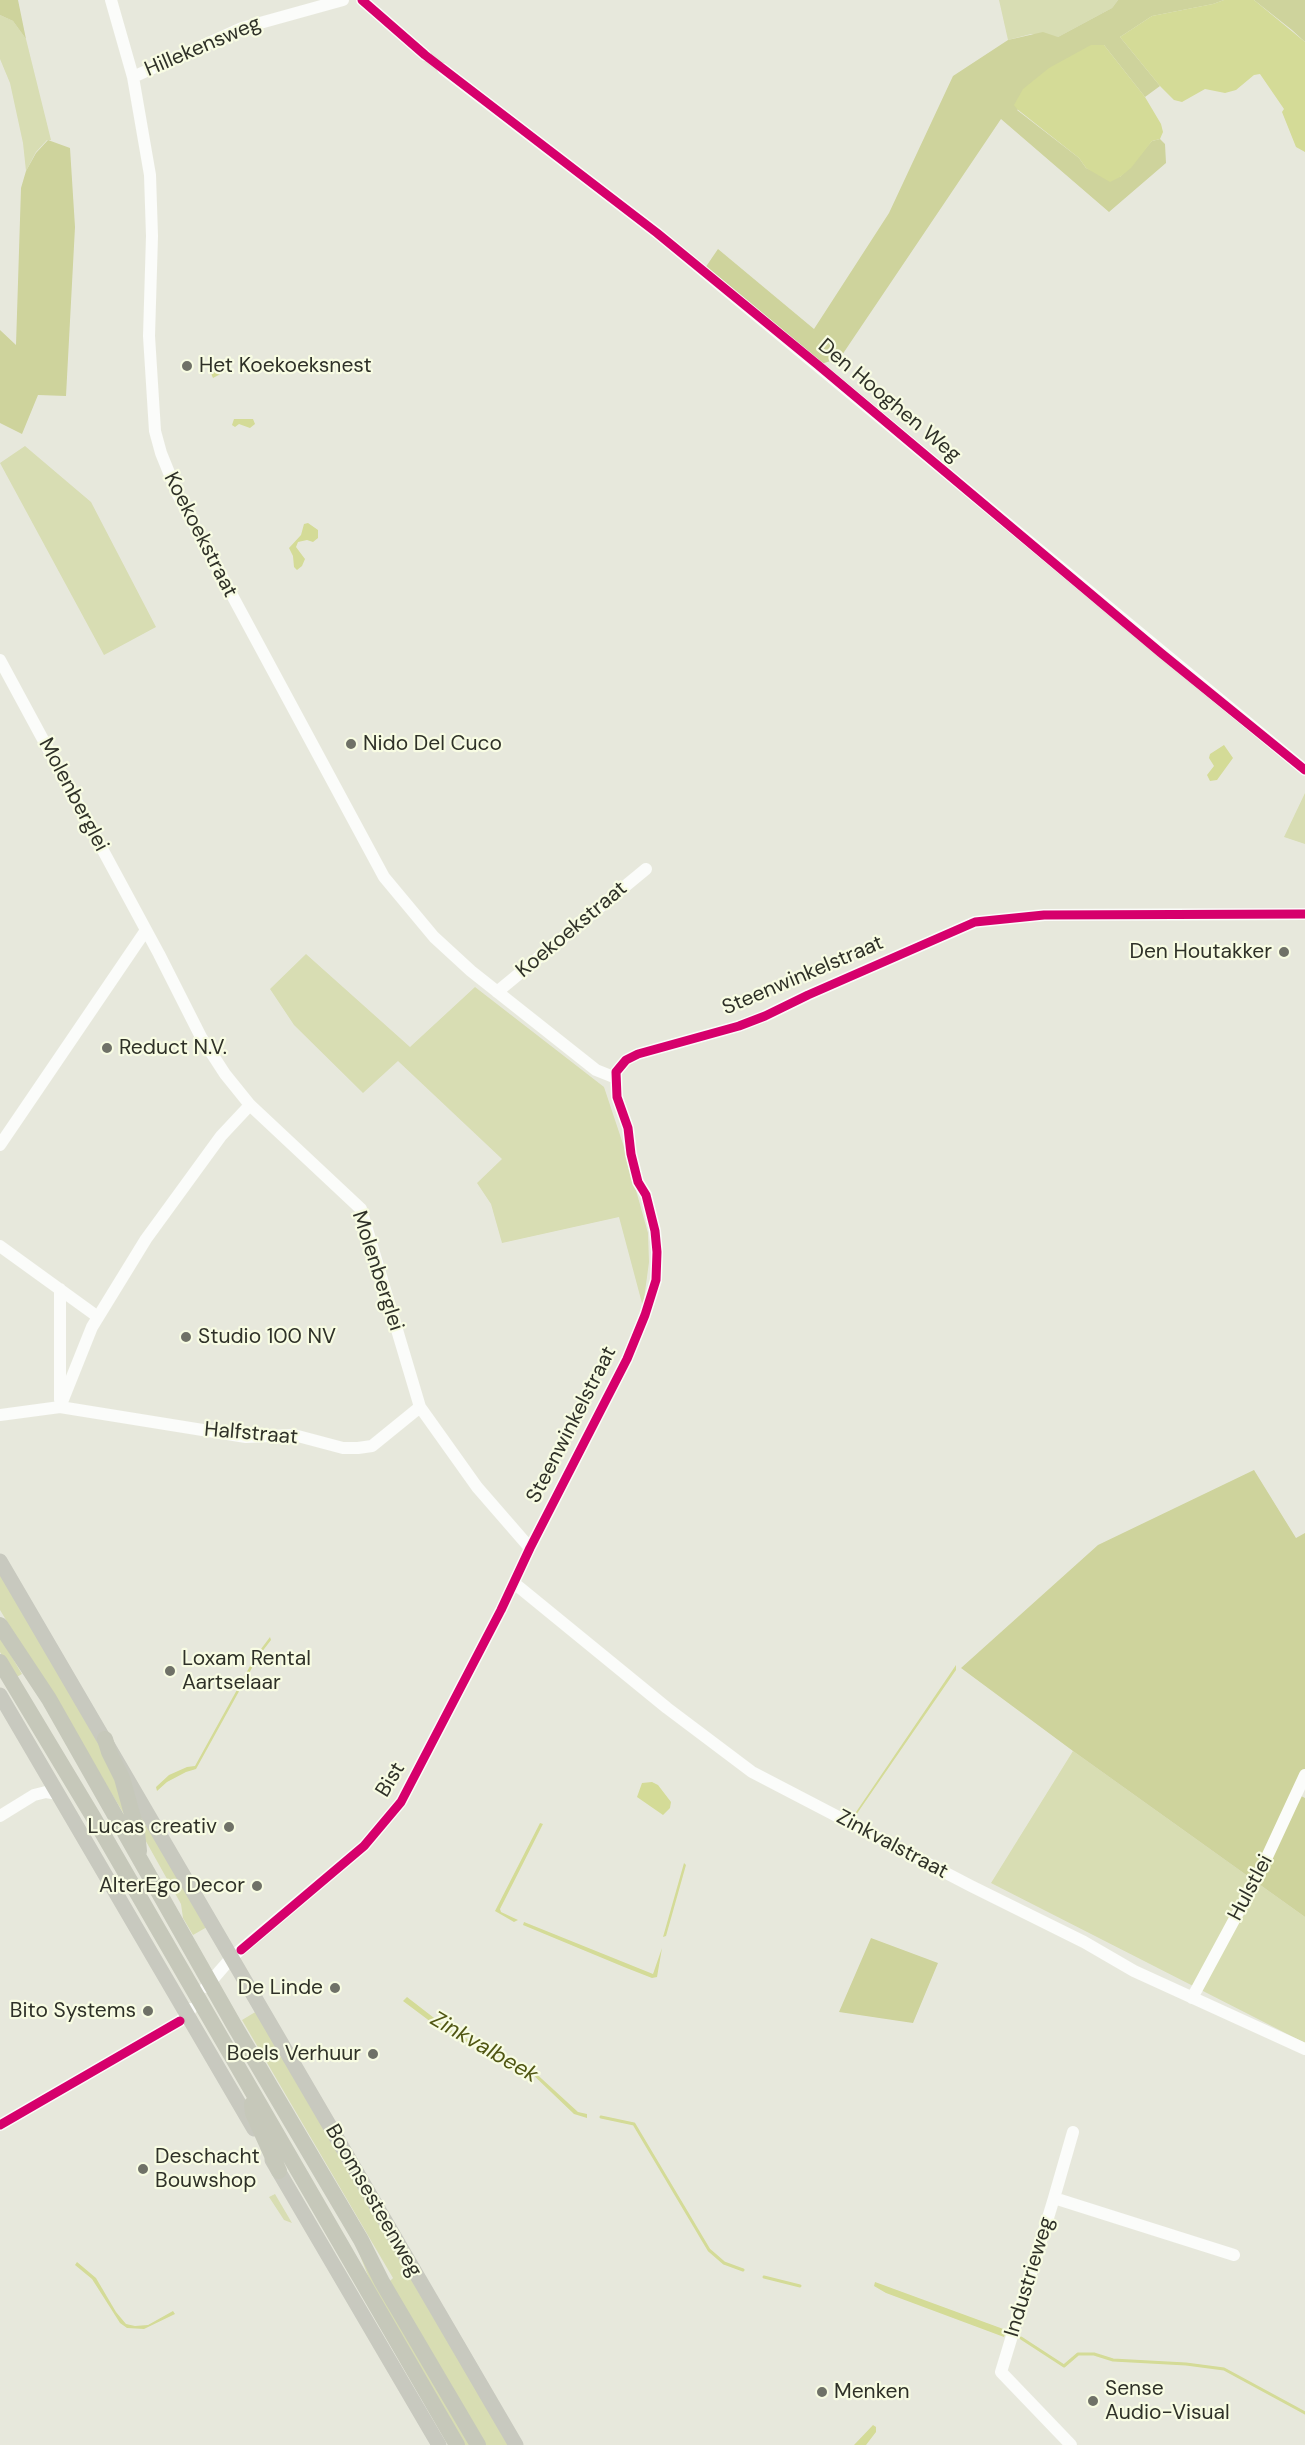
<!DOCTYPE html>
<html>
<head>
<meta charset="utf-8">
<style>
	body { margin:0 }
	canvas { display:block; background:#e7e8dc }
</style>
</head>
<body>
<canvas width="1305" height="2445"></canvas>
<script>
const g = document.querySelector('canvas').getContext('2d');
g.lineJoin = 'round';
function fillPath(path, color) { g.fillStyle = color; g.fill(path, 'evenodd'); }
const shape = rows => new Path2D(rows.map(r => 'M' + r).join(''));
function stroke(path, color, width, dash) { g.strokeStyle = color; g.lineWidth = width; g.lineCap = dash ? 'butt' : 'round'; g.setLineDash(dash || []); g.stroke(path); }
function write(font, color, halo, rows, align = 'center') {
  g.font = font + ' "DM Sans",sans-serif'; g.lineWidth = 4.5; g.setLineDash([]); g.textBaseline = 'middle'; g.strokeStyle = halo; g.fillStyle = color; for (const [text, x, y, turn = 0] of rows) {
    g.save(); g.translate(x, y); g.rotate((+turn || 0) * Math.PI / 180); g.textAlign = isNaN(turn) ? turn : align; if (halo) g.strokeText(text, 0, 0); g.fillText(text, 0, 0); g.restore();
  }
}
fillPath(shape([
	[999,0,1118,0,1112,8,1058,37,1031,34,1008,40],
	[0,15,13,21,26,39,51,140,47,140,36,152,26,171,23,143,10,83,0,59],
	[25,446,91,502,156,627,104,655,0,463],
	[1305,793,1305,844,1284,837],
	[306,954,410,1047,475,987,604,1087,623,1144,648,1233,649,1262,643,1307,619,1217,502,1243,491,1204,477,1183,502,1159,398,1061,363,1093,294,1025,270,989],
	[0,1574,112,1765,127,1819,0,1610],
	[0,1637,22,1674,15,1678,0,1652],
	[1073,1751,1305,1917,1305,2043,991,1883],
	[136,1805,207,1927,193,1935,183,1918,181,1904,143,1836],
	[257,2011,510,2445,484,2445,389,2282,393,2278,383,2261,242,2020],
	[275,2194,292,2223,284,2220,269,2197],
	[359,2253,471,2445,464,2445,377,2298]
]), '#d8ddb3');
fillPath(shape([
	[0,0,18,0,26,39,13,21,0,15],
	[1118,0,1224,0,1213,4,1152,16,1120,37,1160,86,1145,97,1104,45,1017,110,1079,158,1086,168,1100,174,1120,177,1152,141,1160,139,1165,144,1166,163,1109,212,1001,119,840,358,818,365,703,271,718,249,814,329,889,213,953,76,1008,40,1043,32,1058,37,1112,8],
	[1254,0,1305,0,1305,42,1292,30],
	[48,140,70,148,75,227,66,396,38,395,22,434,0,423,0,330,16,345,21,188,26,171,36,153],
	[1254,1470,1296,1538,1305,1533,1305,1775,1297,1794,1305,1798,1305,1917,1073,1751,961,1668,1098,1545],
	[871,1938,938,1963,913,2023,839,2012]
]), '#ced39c');
fillPath(shape([
	[1224,0,1254,0,1305,42,1305,152,1296,147,1282,112,1284,109,1260,74,1254,75,1236,90,1225,93,1205,89,1182,102,1174,100,1160,86,1120,37,1152,16,1213,4],
	[1091,45,1104,45,1145,97,1161,124,1163,132,1160,139,1152,141,1131,168,1120,177,1110,182,1086,168,1079,158,1017,109,1014,105,1023,89,1049,68],
	[225,360,230,369,213,378,209,369],
	[234,419,253,419,255,424,250,428,239,424,235,427,232,425],
	[308,523,318,530,318,538,313,542,307,540,298,542,296,547,305,559,302,566,297,570,294,567,293,556,289,548,301,535,304,524],
	[1224,745,1233,758,1217,780,1210,781,1207,775,1214,766,1209,758,1210,754],
	[270,1637,271,1640,258,1657,196,1769,186,1772,167,1782,157,1791,156,1787,169,1775,187,1767,195,1766,255,1657],
	[956,1665,956,1670,856,1815,854,1815],
	[652,1782,658,1785,671,1802,670,1808,663,1815,637,1797,642,1783],
	[540,1823,543,1824,500,1909,501,1912,518,1920,514,1922,495,1911],
	[684,1863,686,1865,666,1936,663,1937],
	[524,1922,653,1974,662,1948,657,1977,652,1978,624,1967,523,1925],
	[407,1997,438,2021,435,2025,403,2001],
	[455,2033,530,2068,578,2112,587,2114,587,2118,574,2114,529,2071,454,2036],
	[77,2262,96,2278,116,2312,126,2324,135,2326,148,2325,173,2311,175,2314,144,2329,127,2328,120,2323,92,2279,75,2265],
	[875,2282,1006,2330,1004,2337,886,2293,874,2286],
	[873,2425,876,2427,876,2432,866,2445,854,2445]
]), '#d4db97');
stroke(shape([
	[436,2022,458,2036],
	[601,2117,634,2124,709,2250,724,2263,743,2270],
	[764,2277,800,2286],
	[1021,2338,1064,2366,1078,2354,1094,2354,1113,2360,1186,2364,1224,2369,1305,2413]
]), '#d4db97', 3);
stroke(shape([
	[111,0,133,77,150,175,152,236,149,336,155,431,161,453,178,495,384,877,434,937,471,971,596,1070,616,1078],
	[362,0,425,55],
	[443,69,657,233,1305,770],
	[133,77,242,28,343,0],
	[0,660,159,954,201,1037,225,1074,250,1105,361,1209,420,1407,477,1487,530,1548],
	[497,992,646,869],
	[0,1145,146,930],
	[0,1246,98,1317],
	[60,1400,60,1289],
	[60,1407,92,1327,146,1239,221,1136,250,1105],
	[0,1415,60,1407,246,1437,294,1435,343,1448,358,1448,372,1446,420,1407],
	[514,1583,667,1708,752,1772,971,1886,1084,1942,1134,1971,1305,2049],
	[0,1816,34,1795,46,1792,58,1794],
	[206,1987,232,1957,364,1846,401,1802,501,1610,530,1548,627,1359,645,1315,656,1280,657,1252,655,1231,646,1195,638,1182,631,1154,628,1128,617,1097,616,1072,626,1060,638,1054,739,1026,765,1016,808,995,975,922,1044,915,1305,914],
	[1192,1998,1260,1872,1305,1775],
	[0,2125,180,2021,191,2009],
	[1054,2198,1073,2132],
	[1071,2445,1001,2372,1054,2198,1234,2255]
]), '#fbfcfa', 12);
stroke(shape([
	[0,1561,516,2445],
	[0,1695,254,2129],
	[272,2160,439,2445]
]), '#c8c9bf', 15);
stroke(shape([
	[0,1625,49,1699,234,2025,361,2240,382,2282,478,2445],
	[0,1662,92,1815,457,2445],
	[105,1739,109,1752,122,1778,137,1832,139,1851],
	[252,2104,253,2113,279,2171]
]), '#c6c8ba', 16);
stroke(shape([
	[362,0,425,55,657,233,818,365,1161,653,1305,770],
	[241,1950,364,1846,401,1802,501,1610,530,1548,627,1359,645,1315,656,1280,657,1252,655,1231,646,1195,638,1182,631,1154,628,1128,617,1097,616,1072,626,1060,638,1054,739,1026,765,1016,808,995,975,922,1044,915,1305,914],
	[0,2125,180,2021]
]), '#d6006c', 9);
for (const [x, y, r, color] of [
	[187,366,6,"#6f7167"],
	[351,744,6,"#6f7167"],
	[1284,952,6,"#6f7167"],
	[107,1048,6,"#6f7167"],
	[186,1337,6,"#6f7167"],
	[170,1671,6,"#6f7167"],
	[229,1827,6,"#6f7167"],
	[257,1886,6,"#6f7167"],
	[335,1988,6,"#6f7167"],
	[148,2011,6,"#6f7167"],
	[373,2054,6,"#6f7167"],
	[143,2169,6,"#6f7167"],
	[822,2392,6,"#6f7167"],
	[1093,2401,6,"#6f7167"]
]) { const dot = new Path2D(); dot.arc(x, y, r, 0, 2 * Math.PI); g.fillStyle = color; g.fill(dot); stroke(dot, '#f8fce3', 2); }
write('21px', '#2f3128', '#f8fce3', [
	["Hillekensweg",203,47,-23],
	["Den Hooghen Weg",889,401,40],
	["Koekoekstraat",200,535,63],
	["Molenberglei",73,795,62],
	["Koekoekstraat",572,930,-40],
	["Steenwinkelstraat",803,976,-23],
	["Molenberglei",377,1271,72],
	["Steenwinkelstraat",572,1425,-63],
	["Halfstraat",251,1434,5],
	["Bist",391,1780,-59],
	["Zinkvalstraat",892,1845,28],
	["Hulstlei",1251,1888,-62],
	["Boomsesteenweg",373,2201,60],
	["Industrieweg",1030,2277,-73]
]);
write('21px', '#2f3128', '#f8fce3', [
	["Het Koekoeksnest",199,366],
	["Nido Del Cuco",363,744],
	["Den Houtakker",1272,952,"right"],
	["Reduct N.V.",119,1048],
	["Studio 100 NV",198,1337],
	["Loxam Rental",182,1659],
	["Aartselaar",182,1683],
	["Lucas creativ",217,1827,"right"],
	["AlterEgo Decor",245,1886,"right"],
	["De Linde",323,1988,"right"],
	["Bito Systems",136,2011,"right"],
	["Boels Verhuur",361,2054,"right"],
	["Deschacht",155,2157],
	["Bouwshop",155,2181],
	["Sense",1105,2389],
	["Audio-Visual",1105,2413],
	["Menken",834,2392]
], 'left');
write('italic 22px', '#505612', '#f8fce3', [
	["Zinkvalbeek",484,2048,30]
]);
</script>
</body>
</html>
